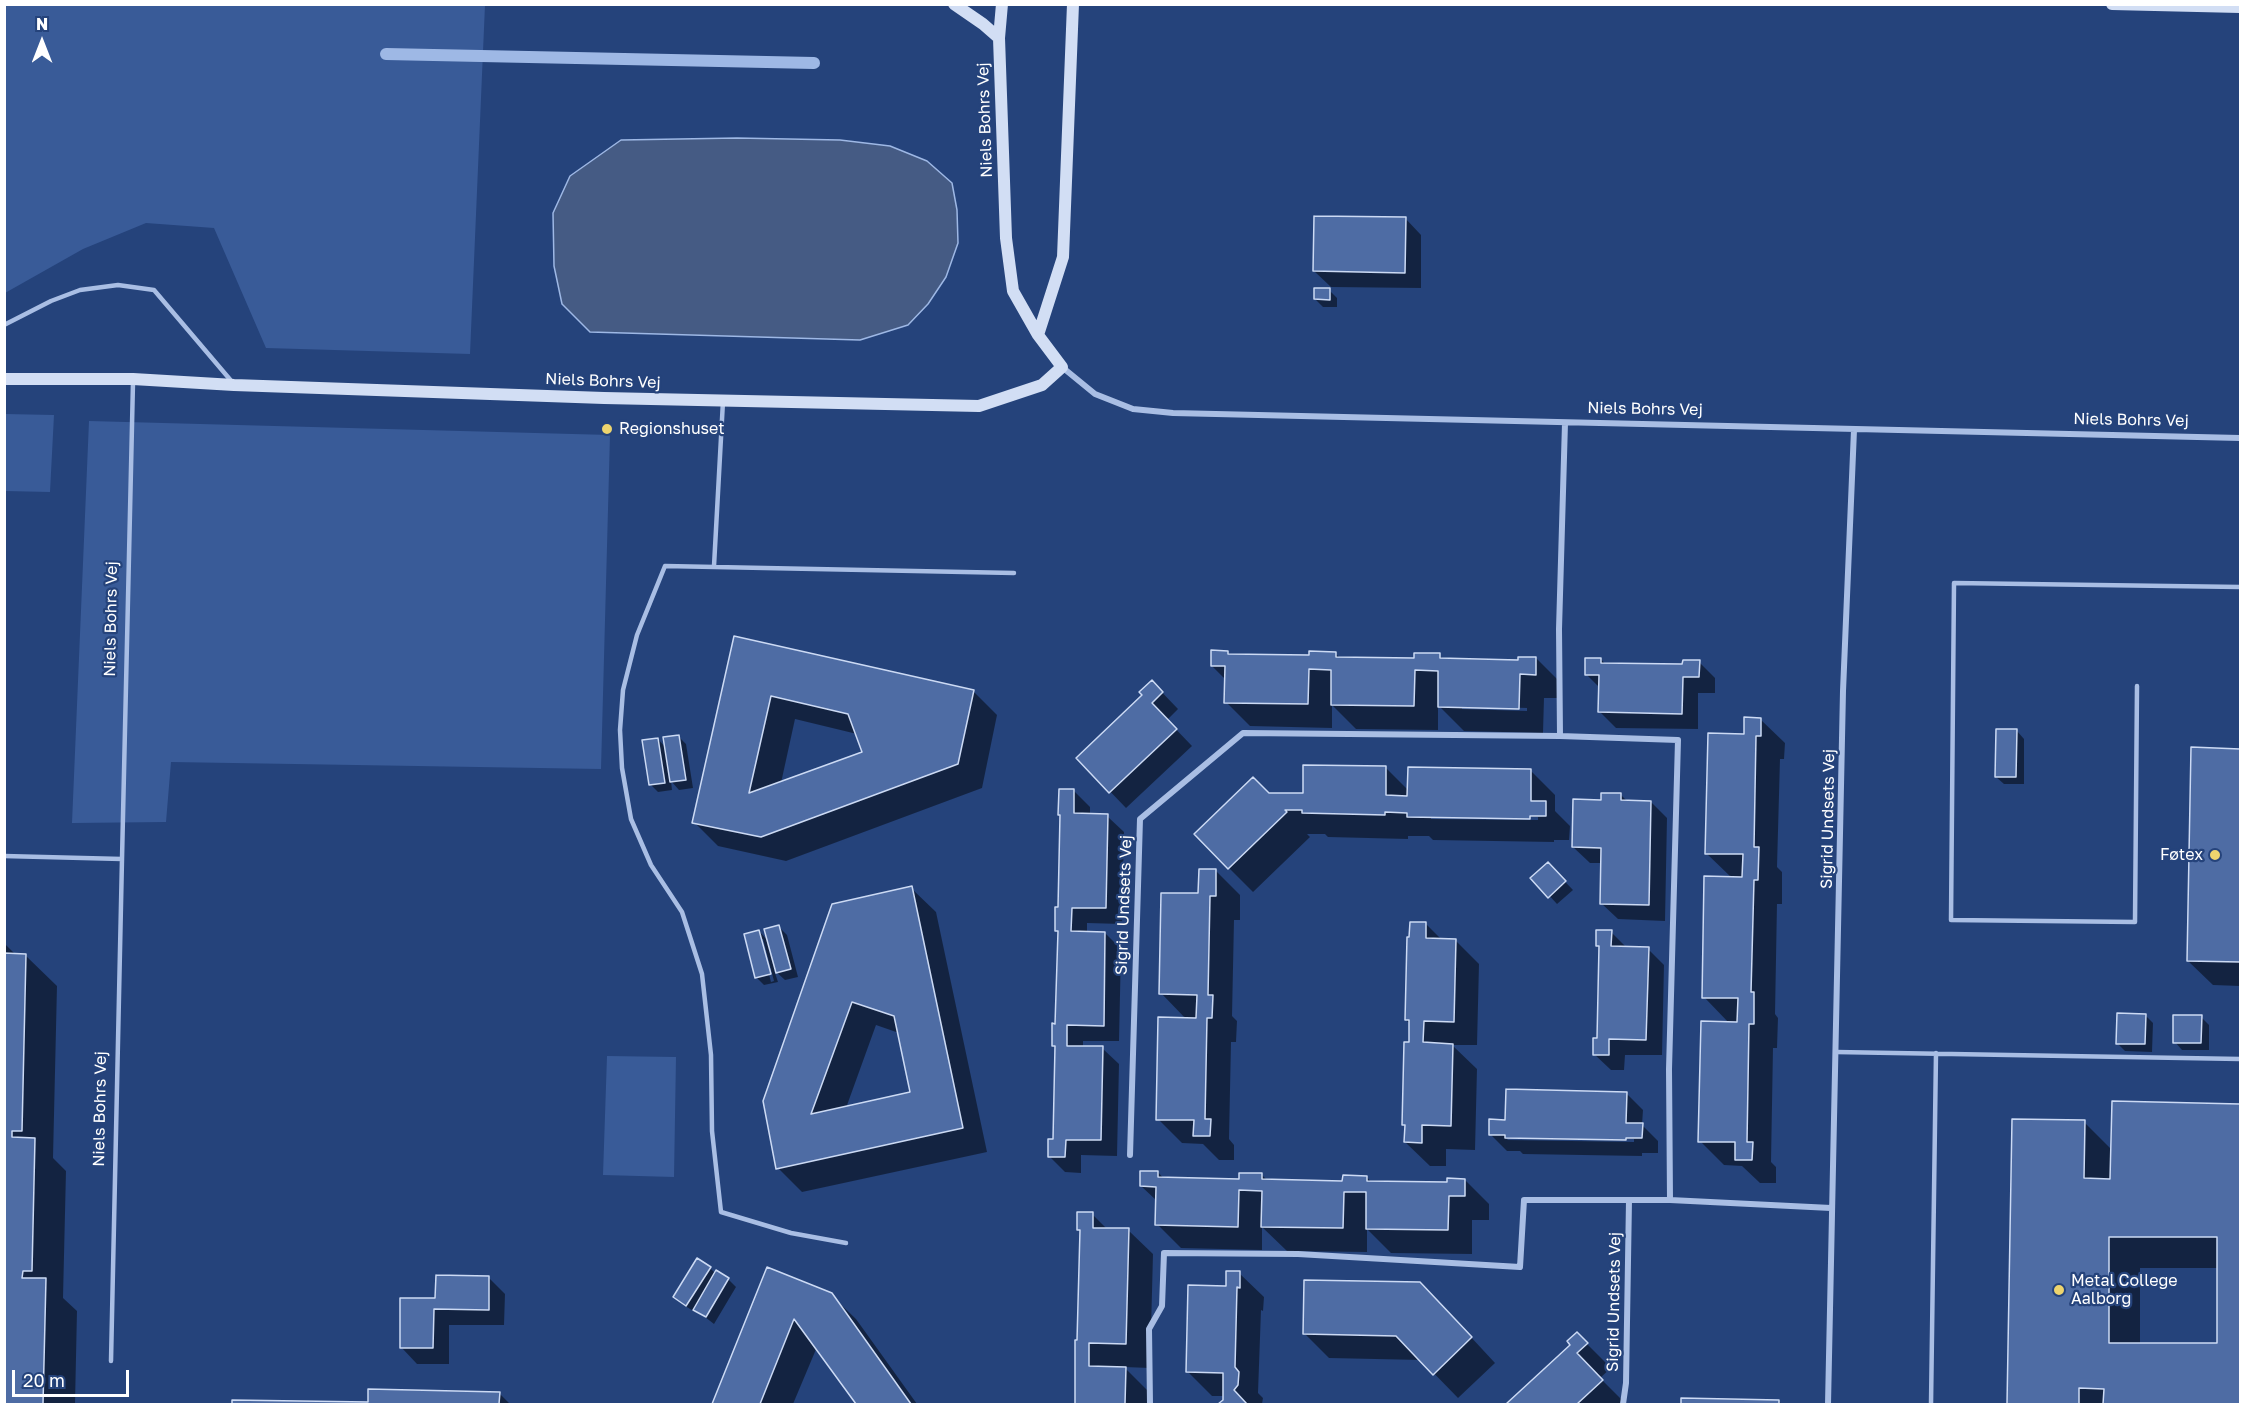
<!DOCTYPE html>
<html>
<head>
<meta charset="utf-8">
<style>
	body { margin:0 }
	#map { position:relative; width:2245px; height:1409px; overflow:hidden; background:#25437b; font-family:"Golos Text",sans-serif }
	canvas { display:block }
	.frame { position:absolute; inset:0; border:6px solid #fff; pointer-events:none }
	.north { position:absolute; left:12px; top:12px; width:60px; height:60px; -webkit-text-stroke:4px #25437b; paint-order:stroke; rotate:0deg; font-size:16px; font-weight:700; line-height:24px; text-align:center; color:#fff }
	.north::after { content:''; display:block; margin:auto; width:21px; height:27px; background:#fff; clip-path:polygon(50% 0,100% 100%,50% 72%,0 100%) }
	.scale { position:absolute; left:12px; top:1370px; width:117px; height:27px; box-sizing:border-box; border:3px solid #fff; border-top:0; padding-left:8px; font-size:18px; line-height:21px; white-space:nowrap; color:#fff; -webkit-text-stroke:4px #25437b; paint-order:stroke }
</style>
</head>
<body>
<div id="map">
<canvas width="2245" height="1409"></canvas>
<div class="frame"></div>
<div class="north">N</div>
<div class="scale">20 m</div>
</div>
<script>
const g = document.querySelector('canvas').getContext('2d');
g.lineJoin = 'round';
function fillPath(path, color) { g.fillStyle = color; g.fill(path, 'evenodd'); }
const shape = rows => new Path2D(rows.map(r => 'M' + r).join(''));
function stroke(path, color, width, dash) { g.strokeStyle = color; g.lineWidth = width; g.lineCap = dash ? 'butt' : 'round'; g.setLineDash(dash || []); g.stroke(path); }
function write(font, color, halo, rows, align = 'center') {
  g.font = font + ' "Golos Text",sans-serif'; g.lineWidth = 4.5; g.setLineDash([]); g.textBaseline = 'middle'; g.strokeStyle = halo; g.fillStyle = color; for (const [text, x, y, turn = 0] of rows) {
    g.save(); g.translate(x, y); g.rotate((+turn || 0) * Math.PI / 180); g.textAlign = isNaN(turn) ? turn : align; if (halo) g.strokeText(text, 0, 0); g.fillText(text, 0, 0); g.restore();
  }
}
fillPath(shape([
	[5,4,485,5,470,354,266,348,214,228,146,223,83,249,5,293],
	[5,414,54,415,50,492,5,491],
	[89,421,610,435,601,769,171,762,166,822,72,823],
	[607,1056,676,1057,674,1177,603,1175]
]), '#395b98');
const water = shape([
	[737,138,840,140,890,146,927,161,952,183,957,210,958,243,946,277,928,304,908,325,860,340,590,332,562,304,554,266,553,213,570,176,621,140,737,138]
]);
fillPath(water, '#455b84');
stroke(water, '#9eb8e5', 1.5);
fillPath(shape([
	[1405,218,1421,235,1421,288,1331,287,1314,271],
	[1329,290,1337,298,1337,307,1323,307,1315,299],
	[735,638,973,691,997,715,982,788,786,861,718,846,694,822],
	[795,719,857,734,864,753,781,783],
	[1227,652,1230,656,1311,657,1336,654,1340,658,1415,659,1439,655,1444,660,1520,662,1536,658,1560,682,1560,698,1544,698,1543,733,1464,731,1438,705,1438,730,1356,729,1332,705,1332,728,1250,726,1226,702,1226,680,1212,666],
	[1462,706,1527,708,1527,711,1462,709],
	[1601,659,1606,665,1684,666,1699,662,1715,678,1715,693,1698,693,1698,729,1616,728,1600,712,1600,688,1586,674],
	[1152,682,1178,709,1167,720,1192,746,1126,808,1078,758,1144,695],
	[1760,719,1785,743,1784,759,1780,759,1777,867,1782,872,1782,904,1777,904,1775,1014,1778,1018,1777,1048,1773,1048,1771,1162,1776,1167,1776,1183,1760,1183,1742,1166,1724,1165,1700,1141,1729,1023,1704,997,1732,878,1706,853,1746,736],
	[2017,731,2024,739,2024,784,2004,784,1996,777],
	[679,737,686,744,693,788,679,790,671,781,672,790,658,792,650,784,658,739,666,748],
	[2193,749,2240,750,2240,986,2213,985,2188,961],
	[1386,768,1409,791,1531,771,1555,795,1555,811,1570,826,1569,840,1554,840,1554,842,1433,840,1429,836,1408,836,1408,839,1328,837,1325,834,1307,834,1310,837,1253,892,1229,868,1268,794,1304,795],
	[1431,816,1538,817,1538,820,1431,819],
	[1074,791,1090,807,1090,815,1107,816,1124,832,1122,924,1087,923,1087,933,1105,933,1121,949,1119,1041,1083,1041,1083,1047,1102,1048,1119,1064,1117,1156,1081,1155,1081,1173,1065,1172,1049,1156,1054,1141,1056,1048,1053,1045,1057,1025,1059,933,1057,930,1060,908,1061,817,1059,815],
	[1620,794,1627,801,1651,802,1667,818,1665,921,1618,919,1601,903,1602,863,1590,863,1573,847,1603,801],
	[1548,864,1573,890,1557,904,1533,878],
	[1216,871,1240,895,1240,920,1234,920,1232,1016,1237,1021,1236,1042,1231,1042,1229,1139,1234,1145,1234,1160,1219,1160,1203,1144,1182,1143,1158,1119,1186,1019,1161,993,1199,895],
	[911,888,936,912,987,1152,802,1192,778,1168,764,1101],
	[876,1025,899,1033,912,1093,846,1108],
	[1426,924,1442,940,1455,940,1479,964,1477,1045,1452,1045,1477,1069,1475,1150,1446,1149,1446,1166,1430,1166,1405,1142,1406,1127,1403,1124,1411,1025,1406,1020],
	[779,927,787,935,798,977,785,980,774,970,778,982,764,985,756,977,759,931,769,942],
	[760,939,763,939,774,981,771,982],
	[1611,932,1627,948,1648,949,1664,965,1662,1055,1625,1055,1624,1070,1611,1070,1594,1054,1599,1039,1601,948,1598,945],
	[4,943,16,955,25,955,57,986,53,1158,66,1171,63,1298,77,1311,75,1404,4,1404],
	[2145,1015,2153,1023,2152,1052,2125,1051,2117,1043],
	[2201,1017,2209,1025,2209,1050,2182,1050,2175,1042],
	[1626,1093,1643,1110,1642,1125,1658,1141,1658,1153,1642,1153,1642,1156,1523,1154,1520,1151,1507,1151,1490,1134,1507,1121],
	[1505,1137,1634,1139,1634,1142,1508,1140],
	[2113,1103,2240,1105,2240,1404,2008,1404,2013,1120,2084,1122,2112,1150],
	[2140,1268,2218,1268,2218,1345,2140,1344],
	[1158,1172,1164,1179,1241,1180,1262,1175,1267,1180,1344,1182,1367,1177,1371,1182,1449,1183,1465,1180,1489,1204,1489,1220,1472,1220,1472,1254,1391,1253,1367,1229,1367,1252,1287,1251,1262,1227,1262,1250,1181,1248,1157,1224,1157,1201,1141,1186],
	[1092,1214,1108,1230,1128,1230,1153,1254,1150,1368,1124,1367,1150,1393,1149,1404,1077,1404,1081,1232,1078,1229],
	[710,1268,716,1274,728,1279,736,1287,714,1324,696,1310,695,1312,682,1304,675,1296],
	[768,1269,831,1295,856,1319,917,1404,858,1404,817,1347,793,1404,714,1404],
	[1239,1273,1264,1297,1263,1311,1261,1310,1258,1393,1263,1398,1262,1404,1220,1404,1224,1400,1224,1396,1212,1396,1188,1372,1227,1288],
	[488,1277,505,1294,504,1325,449,1325,449,1364,417,1364,401,1347,437,1299],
	[1444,1308,1495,1363,1458,1398,1421,1360,1329,1358,1305,1334],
	[1577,1334,1611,1368,1600,1378,1626,1404,1508,1404,1572,1345],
	[499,1393,510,1404,234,1404,234,1401,369,1404],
	[1683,1399,1778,1401,1782,1404,1683,1404]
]), '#0007');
stroke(shape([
	[386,54,814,63]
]), '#9eb8e5', 12);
const building = shape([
	[1314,216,1406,217,1405,273,1313,271,1314,216],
	[1314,288,1330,288,1330,300,1314,299,1314,288],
	[734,636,974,690,958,764,761,837,692,823,734,636],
	[771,696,848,714,862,752,749,793,771,696],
	[1211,650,1228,651,1228,654,1309,655,1309,651,1336,652,1336,657,1414,658,1414,653,1440,653,1440,658,1518,660,1518,657,1536,657,1536,675,1520,674,1519,709,1438,707,1438,671,1415,670,1414,706,1331,705,1331,670,1309,669,1308,704,1224,703,1225,666,1211,666,1211,650],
	[1585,658,1601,658,1601,663,1682,664,1683,660,1700,660,1699,677,1683,677,1682,714,1598,712,1599,675,1585,675,1585,658],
	[1152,680,1163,692,1152,703,1177,729,1109,793,1076,758,1142,695,1139,692,1152,680],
	[1744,717,1761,718,1761,736,1756,736,1754,847,1759,847,1758,880,1754,880,1751,992,1754,992,1754,1024,1749,1024,1747,1142,1753,1142,1752,1160,1735,1160,1735,1142,1698,1142,1701,1021,1737,1022,1738,998,1702,998,1704,876,1742,877,1743,854,1705,854,1708,733,1744,734,1744,717],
	[1996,729,2017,729,2016,777,1995,777,1996,729],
	[679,735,686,780,670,782,663,737,679,735],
	[658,738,665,783,649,785,642,740,658,738],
	[2191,747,2240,749,2240,962,2187,961,2191,747],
	[1303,765,1386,766,1386,795,1407,796,1408,767,1531,769,1531,801,1546,801,1546,816,1530,816,1530,819,1407,817,1407,813,1385,812,1385,815,1302,813,1302,810,1285,810,1287,812,1228,869,1194,834,1253,777,1269,793,1303,793,1303,765],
	[1059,789,1074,789,1074,813,1108,814,1106,908,1072,908,1071,931,1105,932,1104,1026,1067,1025,1067,1046,1103,1046,1101,1140,1066,1140,1065,1157,1048,1157,1048,1139,1053,1139,1055,1046,1052,1046,1052,1023,1055,1024,1058,931,1055,931,1055,907,1058,907,1060,815,1058,815,1059,789],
	[1601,793,1621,793,1621,800,1651,801,1649,905,1600,904,1601,848,1572,847,1573,799,1601,800,1601,793],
	[1548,862,1566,881,1548,898,1530,878,1548,862],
	[1199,869,1216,869,1216,896,1210,896,1208,995,1213,995,1212,1018,1207,1018,1205,1119,1211,1119,1210,1136,1193,1136,1194,1120,1156,1120,1158,1017,1196,1018,1197,995,1159,994,1161,893,1198,893,1199,869],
	[912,886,963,1128,776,1169,763,1101,832,904,912,886],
	[852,1002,894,1016,910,1092,811,1114,852,1002],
	[1410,922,1426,922,1426,938,1456,939,1454,1022,1424,1021,1423,1042,1453,1044,1451,1126,1422,1125,1422,1143,1404,1142,1405,1125,1402,1125,1404,1042,1409,1042,1409,1020,1405,1020,1407,937,1409,937,1410,922],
	[779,925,791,969,776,973,764,929,779,925],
	[759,930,771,974,755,978,744,934,759,930],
	[1596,930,1612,930,1611,946,1649,947,1646,1040,1609,1039,1609,1055,1593,1055,1593,1038,1597,1038,1599,946,1596,946,1596,930],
	[4,953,26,954,22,1131,12,1131,12,1137,35,1138,32,1271,23,1271,22,1278,46,1278,43,1404,4,1404,4,953],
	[2117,1013,2146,1014,2145,1044,2116,1044,2117,1013],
	[2173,1015,2202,1015,2201,1043,2173,1043,2173,1015],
	[1506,1089,1627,1092,1626,1123,1643,1123,1642,1138,1626,1138,1626,1140,1505,1138,1505,1135,1489,1135,1489,1119,1505,1120,1506,1089],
	[2112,1101,2240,1104,2240,1404,2103,1404,2104,1389,2079,1388,2079,1404,2007,1404,2012,1119,2085,1120,2084,1178,2110,1179,2112,1101],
	[2109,1237,2217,1237,2217,1343,2109,1343,2109,1237],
	[1140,1171,1158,1171,1158,1177,1239,1179,1239,1173,1262,1173,1262,1179,1342,1181,1343,1175,1367,1176,1367,1181,1447,1182,1447,1178,1465,1179,1465,1196,1449,1196,1448,1230,1366,1229,1366,1192,1344,1192,1343,1228,1261,1227,1262,1191,1239,1190,1238,1227,1155,1225,1156,1187,1140,1186,1140,1171],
	[1077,1212,1093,1212,1093,1228,1129,1228,1126,1344,1089,1343,1089,1366,1126,1367,1125,1404,1075,1404,1075,1340,1077,1340,1080,1230,1077,1230,1077,1212],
	[697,1258,711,1267,686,1306,673,1297,697,1258],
	[767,1267,832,1293,911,1404,856,1404,794,1319,760,1404,712,1404,767,1267],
	[716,1270,729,1278,706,1317,693,1310,716,1270],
	[1226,1271,1240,1271,1240,1288,1237,1287,1235,1367,1239,1372,1238,1385,1234,1390,1247,1404,1218,1404,1223,1400,1223,1373,1186,1372,1188,1285,1226,1286,1226,1271],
	[436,1275,489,1276,489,1310,434,1309,433,1348,400,1348,400,1298,435,1298,436,1275],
	[1304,1280,1420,1282,1472,1337,1433,1375,1396,1336,1303,1334,1304,1280],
	[1577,1332,1588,1343,1577,1353,1603,1380,1577,1404,1506,1404,1570,1345,1567,1341,1577,1332],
	[368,1389,500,1392,499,1404,232,1404,232,1400,368,1402,368,1389],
	[1681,1398,1779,1400,1779,1404,1681,1404,1681,1398]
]);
fillPath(building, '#4e6ca4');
stroke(building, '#ccdaf4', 1.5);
stroke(shape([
	[4,325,51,301,80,290,118,285,154,290,233,383],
	[714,566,723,401],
	[2137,686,2135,922,1951,920,1954,583,2240,587],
	[4,856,122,859,133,382],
	[1836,1052,2240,1059],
	[846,1243,791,1233,721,1212,712,1131,711,1055,702,974,682,912,651,865,631,819,622,768,620,730,623,690,637,635,665,566,1014,573],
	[111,1361,122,859],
	[1931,1404,1936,1053]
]), '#a9bee4', 4.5);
stroke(shape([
	[1062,367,1095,394,1133,409,1173,413,2240,438],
	[1560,736,1678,740,1669,1069,1670,1200],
	[1130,1155,1140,819,1243,733,1560,736,1559,629,1565,423],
	[1150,1404,1149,1329,1162,1306,1164,1253,1298,1254,1520,1267,1524,1200,1670,1200,1831,1208],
	[1623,1404,1626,1383,1629,1200],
	[1828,1404,1843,691,1854,430]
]), '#a9bee4', 6);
stroke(shape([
	[954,4,983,24,999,38],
	[2112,4,2240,7],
	[1038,335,1063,257,1073,4],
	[4,379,133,379,234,385,604,398,979,406,1042,385,1062,367,1038,335,1013,291,1006,238,999,38,1002,4]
]), '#d2def4', 12);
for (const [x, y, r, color] of [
	[607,429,6,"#edd46e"],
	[2215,855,6,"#edd46e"],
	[2059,1290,6,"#edd46e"]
]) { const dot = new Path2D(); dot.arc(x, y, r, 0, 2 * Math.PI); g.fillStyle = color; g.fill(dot); stroke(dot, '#25437b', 2); }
write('16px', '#fff', '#25437b', [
	["Niels Bohrs Vej",985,120,-92],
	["Niels Bohrs Vej",603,381,2],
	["Niels Bohrs Vej",1645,409,1],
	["Niels Bohrs Vej",2131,420,1],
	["Niels Bohrs Vej",111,619,-89],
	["Sigrid Undsets Vej",1828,819,-89],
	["Sigrid Undsets Vej",1124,905,-88],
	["Niels Bohrs Vej",100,1109,-89],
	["Sigrid Undsets Vej",1614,1302,-89]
]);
write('16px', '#fff', '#25437b', [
	["Regionshuset",619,429],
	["Føtex",2203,855,"right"],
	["Metal College",2071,1281],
	["Aalborg",2071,1299]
], 'left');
</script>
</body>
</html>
